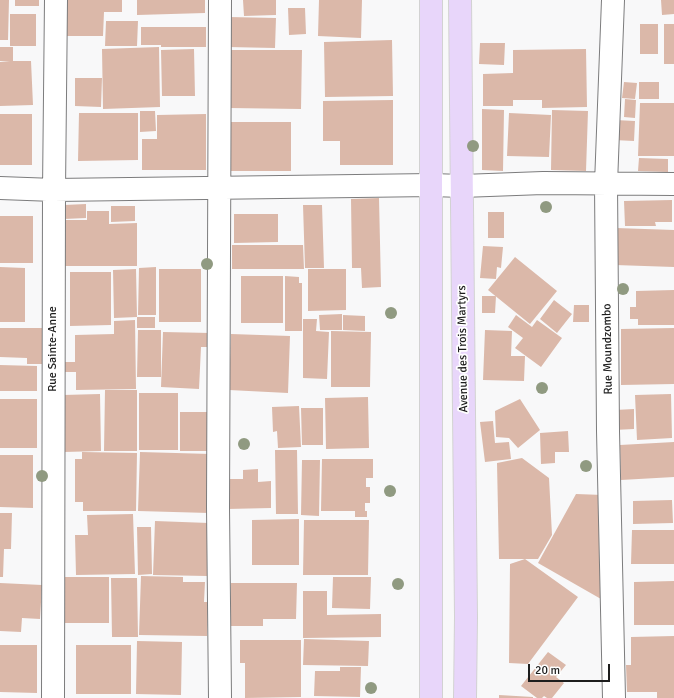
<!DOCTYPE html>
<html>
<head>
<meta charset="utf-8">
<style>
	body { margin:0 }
	#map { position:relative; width:674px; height:698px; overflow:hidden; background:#f8f8f9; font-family:Signika,sans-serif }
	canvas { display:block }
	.scale { position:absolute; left:528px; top:664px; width:82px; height:18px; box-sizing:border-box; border:2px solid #1d1d1d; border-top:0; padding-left:5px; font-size:12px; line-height:14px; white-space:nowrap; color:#1d1d1d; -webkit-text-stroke:3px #fff; paint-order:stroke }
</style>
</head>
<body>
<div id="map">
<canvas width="674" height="698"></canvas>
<div class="scale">20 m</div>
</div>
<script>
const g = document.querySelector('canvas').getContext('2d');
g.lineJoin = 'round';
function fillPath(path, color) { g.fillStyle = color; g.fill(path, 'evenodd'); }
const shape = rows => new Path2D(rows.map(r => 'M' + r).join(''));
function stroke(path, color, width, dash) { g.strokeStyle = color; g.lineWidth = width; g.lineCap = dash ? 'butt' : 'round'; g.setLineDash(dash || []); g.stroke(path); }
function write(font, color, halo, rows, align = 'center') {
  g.font = font + ' Signika,sans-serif'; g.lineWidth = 3.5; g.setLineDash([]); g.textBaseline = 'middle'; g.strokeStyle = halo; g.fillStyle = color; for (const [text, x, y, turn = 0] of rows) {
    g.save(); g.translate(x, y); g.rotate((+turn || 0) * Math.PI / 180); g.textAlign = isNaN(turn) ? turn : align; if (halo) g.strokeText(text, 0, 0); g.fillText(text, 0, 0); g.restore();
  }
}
fillPath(shape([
	[0,0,9,0,8,40,0,40],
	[15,0,39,0,39,6,15,6],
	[67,0,122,0,122,12,104,12,103,36,66,36],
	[137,0,205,0,205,13,137,15],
	[243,0,276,0,276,15,244,16],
	[319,0,362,0,361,38,318,36],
	[661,0,674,0,674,14,662,15],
	[288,8,305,8,306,34,289,35],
	[10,14,36,14,36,46,10,46],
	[229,17,276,18,275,48,228,47],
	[106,21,138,21,137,46,105,46],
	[640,24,658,24,658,54,640,54],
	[664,24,674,24,674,64,664,64],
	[141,27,206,27,206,47,161,47,161,45,141,45],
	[392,40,393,96,325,97,324,42],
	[480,43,505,43,504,65,479,64],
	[0,47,13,47,13,61,31,61,33,105,0,106,0,62,10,61,0,61],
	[159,47,160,107,103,109,102,49],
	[194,49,195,96,162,96,161,50],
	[586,49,587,107,542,108,542,100,513,100,513,106,483,106,483,74,513,73,513,50],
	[230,50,302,50,301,109,229,108],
	[75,78,102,78,101,107,75,106],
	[624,82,637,83,635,99,622,98],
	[639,82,659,82,659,99,639,99],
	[625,99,636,100,635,118,624,117],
	[393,100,393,165,340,165,340,141,323,141,323,101],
	[640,103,674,103,674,156,638,156],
	[482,109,504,110,503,171,482,170],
	[552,110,588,111,586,171,551,170],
	[140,111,155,111,156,131,140,132],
	[79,113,138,113,138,160,78,161],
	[509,113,551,115,549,157,507,156],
	[0,114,32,114,32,165,0,165],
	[206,114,206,170,142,170,142,139,157,139,157,115],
	[615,120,635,121,634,141,614,140],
	[227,122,291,122,291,171,227,171],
	[639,158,668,159,668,172,638,171],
	[379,198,381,287,362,288,361,268,352,268,351,199],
	[672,200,672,222,655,222,656,226,625,226,624,201],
	[86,204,86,218,64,219,64,205],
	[303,205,322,205,324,268,305,268],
	[111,206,135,206,135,221,111,222],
	[87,211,109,211,109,224,137,223,137,266,64,266,64,220,87,220],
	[488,212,504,212,504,238,488,238],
	[234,214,278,214,278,242,234,243],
	[0,216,33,216,33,263,0,263],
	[616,228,674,230,674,267,615,265],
	[232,245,303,245,304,269,232,269],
	[483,246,503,247,501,268,497,267,496,279,480,278],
	[515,257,557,291,530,324,488,290],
	[0,267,25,268,25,322,0,322],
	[156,267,156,315,138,315,139,268],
	[136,269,137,317,114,318,113,270],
	[159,269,201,269,201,322,159,322],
	[308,269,346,269,346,310,308,311],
	[70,272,111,272,111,325,70,326],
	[241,276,283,276,283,323,241,323],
	[285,276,299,277,299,283,302,283,302,331,285,331],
	[674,290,674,325,638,325,638,319,630,319,630,307,636,307,636,291],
	[482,296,496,296,495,313,482,313],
	[554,300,572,314,557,333,540,319],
	[574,305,589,305,589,322,573,322],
	[342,314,342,330,320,330,319,315],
	[343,315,365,316,365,331,343,330],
	[516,315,532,327,537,320,562,338,541,367,515,348,523,338,508,327],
	[137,317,155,317,155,328,137,328],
	[303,319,317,319,316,331,329,332,327,379,303,378],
	[135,320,136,389,76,390,76,372,62,372,62,362,75,362,75,335,114,334,114,321],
	[0,328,43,328,43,364,27,364,27,358,0,357],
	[674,328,674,384,621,385,621,329],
	[138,330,161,330,161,377,137,377],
	[485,330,512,331,511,356,525,356,524,381,483,380],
	[331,331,371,332,370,387,331,387],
	[163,332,211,333,210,347,201,347,199,389,161,387],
	[231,334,290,336,288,393,229,390],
	[0,365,37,366,37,391,0,391],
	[105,390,137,390,137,451,104,451],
	[139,393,178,393,178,450,139,450],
	[100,394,101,451,64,452,63,395],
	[671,394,672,438,637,440,635,395],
	[368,397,369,448,326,449,325,398],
	[0,399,37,399,37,448,0,448],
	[520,399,540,430,518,448,509,438,496,437,495,411],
	[299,406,301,447,278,448,277,431,273,432,272,407],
	[301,408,323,408,323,445,302,445],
	[634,409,634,429,614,430,615,410],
	[180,412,208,412,208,451,180,451],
	[493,421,495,443,509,442,511,459,485,462,480,422],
	[568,431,569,452,555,452,555,463,541,464,540,433],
	[674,442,674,477,621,480,620,445],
	[275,450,297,450,298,514,276,514],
	[82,452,137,453,136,511,83,511,83,502,75,502,75,459,82,459],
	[140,452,211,454,209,513,138,511],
	[0,455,33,455,33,508,0,507],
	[522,458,549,478,552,535,538,559,499,559,497,463],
	[322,459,373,459,373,478,366,478,366,487,370,487,370,503,365,503,365,511,367,511,367,517,355,517,355,511,321,511],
	[302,460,320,460,319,516,301,515],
	[258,469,258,482,271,481,271,508,227,509,226,479,243,479,243,470],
	[576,494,603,495,601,599,538,563],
	[672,500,673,523,633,524,633,501],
	[0,513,12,513,11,549,4,549,3,577,0,577],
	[133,514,135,574,76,575,75,535,88,535,87,515],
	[299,519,299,565,252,565,252,520],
	[304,520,369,520,368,575,303,575],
	[155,521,209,523,207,576,153,575],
	[137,527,151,527,152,574,138,575],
	[632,530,674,530,674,564,631,564],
	[525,559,578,597,528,664,509,663,510,564],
	[141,576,183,577,183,582,205,582,204,602,208,602,207,636,139,635],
	[60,577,109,577,109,623,59,623],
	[333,577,371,577,370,609,332,608],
	[111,578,137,578,138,637,112,637],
	[674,581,674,625,634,625,634,582],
	[0,583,42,585,40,619,22,618,21,632,0,631],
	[231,583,297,583,296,619,263,619,263,626,230,626],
	[303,591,327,591,327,615,381,614,381,637,303,638],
	[674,636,674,698,657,698,657,692,627,692,626,665,631,665,631,637],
	[304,639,369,641,368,666,303,665],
	[240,640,301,640,301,697,245,698,245,663,240,663],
	[137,641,182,642,181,695,136,694],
	[0,645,37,645,37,693,0,692],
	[76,645,131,645,131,694,76,694],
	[548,652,566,665,556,677,564,683,552,698,547,698,544,696,542,698,537,698,521,686],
	[340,667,361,667,360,697,314,696,315,671,340,671],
	[499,695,533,697,533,698,499,698]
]), '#dbb8a9');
const minor = shape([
	[220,0,218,507,220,698],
	[613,0,606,184,608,431,614,698],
	[0,188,54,190,432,185,462,186,543,183,674,184],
	[53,698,54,190,56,0]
]);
const major = shape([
	[460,0,466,617,465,698],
	[431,698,431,0]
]);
stroke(minor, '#7c7c7d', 24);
stroke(major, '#d2d2d2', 24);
stroke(minor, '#fff', 22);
stroke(major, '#e8d6fa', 22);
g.fillStyle = '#909a81';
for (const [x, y] of [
	[473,146],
	[546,207],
	[207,264],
	[623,289],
	[391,313],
	[542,388],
	[244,444],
	[586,466],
	[42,476],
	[390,491],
	[398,584],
	[371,688]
]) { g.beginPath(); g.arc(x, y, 6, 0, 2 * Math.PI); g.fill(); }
write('12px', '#1d1d1d', '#fff', [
	["Rue Sainte-Anne",53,349,-90],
	["Avenue des Trois Martyrs",463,349,-91],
	["Rue Moundzombo",608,349,-91]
]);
</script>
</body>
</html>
